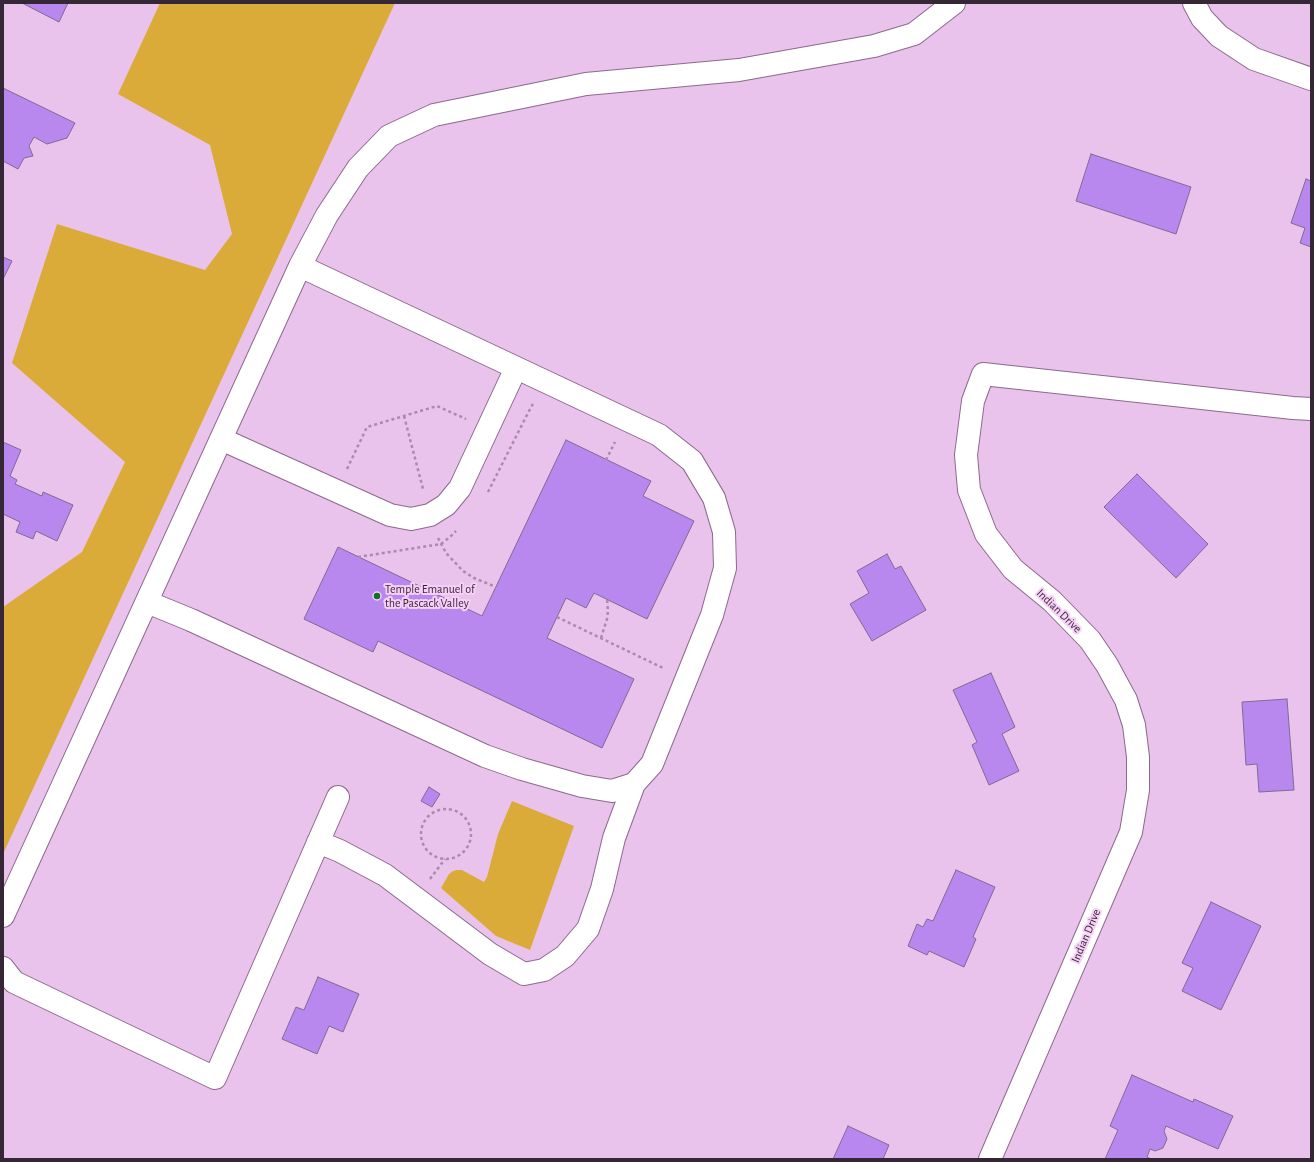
<!DOCTYPE html>
<html>
<head>
<meta charset="utf-8">
<style>
	body { margin:0 }
	#map { position:relative; width:1314px; height:1162px; overflow:hidden; background:#e9c3eb; font-family:"Alegreya Sans",sans-serif }
	canvas { display:block }
	.frame { position:absolute; inset:0; border:4px solid #362736; pointer-events:none }
</style>
</head>
<body>
<div id="map">
<canvas width="1314" height="1162"></canvas>
<div class="frame"></div>
</div>
<script>
const g = document.querySelector('canvas').getContext('2d');
g.lineJoin = 'round';
function fillPath(path, color) { g.fillStyle = color; g.fill(path, 'evenodd'); }
const shape = rows => new Path2D(rows.map(r => 'M' + r).join(''));
function stroke(path, color, width, dash) { g.strokeStyle = color; g.lineWidth = width; g.lineCap = dash ? 'butt' : 'round'; g.setLineDash(dash || []); g.stroke(path); }
function write(font, color, halo, rows, align = 'center') {
  g.font = font + ' "Alegreya Sans",sans-serif'; g.lineWidth = 4; g.setLineDash([]); g.textBaseline = 'middle'; g.strokeStyle = halo; g.fillStyle = color; for (const [text, x, y, turn = 0] of rows) {
    g.save(); g.translate(x, y); g.rotate((+turn || 0) * Math.PI / 180); g.textAlign = isNaN(turn) ? turn : align; if (halo) g.strokeText(text, 0, 0); g.fillText(text, 0, 0); g.restore();
  }
}
fillPath(shape([
	[160,3,395,3,3,854,3,607,82,552,125,462,12,363,57,224,205,270,232,234,210,145,118,94],
	[512,801,574,826,530,950,496,936,441,888,449,874,453,871,457,870,462,870,484,882,487,877,498,834]
]), '#dbab39');
const building = shape([
	[22,3,68,3,59,22,22,3],
	[3,88,75,123,67,138,47,144,34,137,29,146,33,156,24,158,18,169,3,161,3,88],
	[1091,154,1191,187,1176,234,1076,201,1091,154],
	[1306,179,1311,181,1311,247,1300,243,1305,228,1291,223,1306,179],
	[3,257,12,261,3,279,3,257],
	[566,440,651,481,643,496,694,521,647,619,594,593,586,608,566,598,547,638,634,679,602,748,378,641,373,652,304,619,338,547,482,616,566,440],
	[3,442,21,450,10,476,17,480,15,484,42,496,43,492,73,505,57,541,36,531,33,539,16,532,20,522,3,514,3,442],
	[1137,474,1208,544,1176,578,1104,507,1137,474],
	[887,554,895,569,901,566,926,610,872,641,850,604,869,593,857,571,887,554],
	[991,673,1015,727,1002,734,1019,771,989,785,972,745,977,742,953,690,991,673],
	[1287,699,1294,790,1259,792,1257,764,1246,765,1242,702,1287,699],
	[429,787,440,794,432,807,421,801,429,787],
	[956,870,995,887,973,937,976,939,964,967,929,951,927,955,908,946,917,924,923,927,927,919,933,921,956,870],
	[1211,902,1261,926,1221,1010,1182,991,1193,968,1182,963,1211,902],
	[318,977,359,994,343,1032,329,1026,317,1054,282,1039,296,1007,304,1010,318,977],
	[1132,1075,1193,1102,1194,1099,1233,1116,1218,1149,1166,1126,1164,1131,1167,1139,1163,1148,1155,1151,1150,1149,1147,1157,1151,1159,1105,1159,1118,1130,1110,1126,1132,1075],
	[848,1126,889,1145,883,1159,833,1159,848,1126]
]);
fillPath(building, '#b988ef');
stroke(building, '#7d6a94', 1);
const minor = shape([
	[1194,3,1202,18,1219,36,1254,59,1311,79],
	[221,439,390,515,411,519,430,515,446,505,460,488,516,368],
	[147,602,191,620,485,756,522,769,582,786,612,791,634,784,652,764,712,615,725,568,724,532,714,498,692,461,659,435,300,266],
	[318,842,340,851,385,875,490,954,524,974,544,970,565,956,588,929,602,889,614,838,634,784],
	[3,916,300,266,327,215,358,168,389,136,434,115,586,84,739,70,874,46,914,34,954,3],
	[3,968,14,982,215,1078,338,797],
	[990,1159,1131,832,1138,790,1138,757,1134,725,1126,700,1107,665,1090,640,1052,601,1013,569,986,534,969,490,966,455,973,401,983,374,1293,408,1311,409]
]);
stroke(minor, '#8c698d', 24);
stroke(shape([
	[404,416,423,489],
	[606,460,615,442],
	[347,469,367,427,437,406,466,419],
	[488,492,531,407,533,404],
	[438,538,446,553,463,571,474,578,496,587],
	[358,557,441,544,450,537,456,531],
	[557,617,663,668],
	[601,638,607,619,608,611,607,599],
	'421 834a25 25 0 1 1 50 0a25 25 0 1 1-50 0Z',
	[430,879,445,859]
]), '#a98bab', 2.5, [3, 3]);
stroke(minor, '#fff', 22);
for (const [x, y, r, color] of [
	[377,596,4,"#107221"]
]) { const dot = new Path2D(); dot.arc(x, y, r, 0, 2 * Math.PI); g.fillStyle = color; g.fill(dot); stroke(dot, '#f7d0f8', 1.5); }
write('12px', '#362736', '#f7d0f8', [
	["Temple Emanuel of",385,589],
	["the Pascack Valley",385,603]
], 'left');
write('12px', '#362736', '#f7d0f8', [
	["Indian Drive",1059,611,44],
	["Indian Drive",1086,936,-67]
]);
</script>
</body>
</html>
